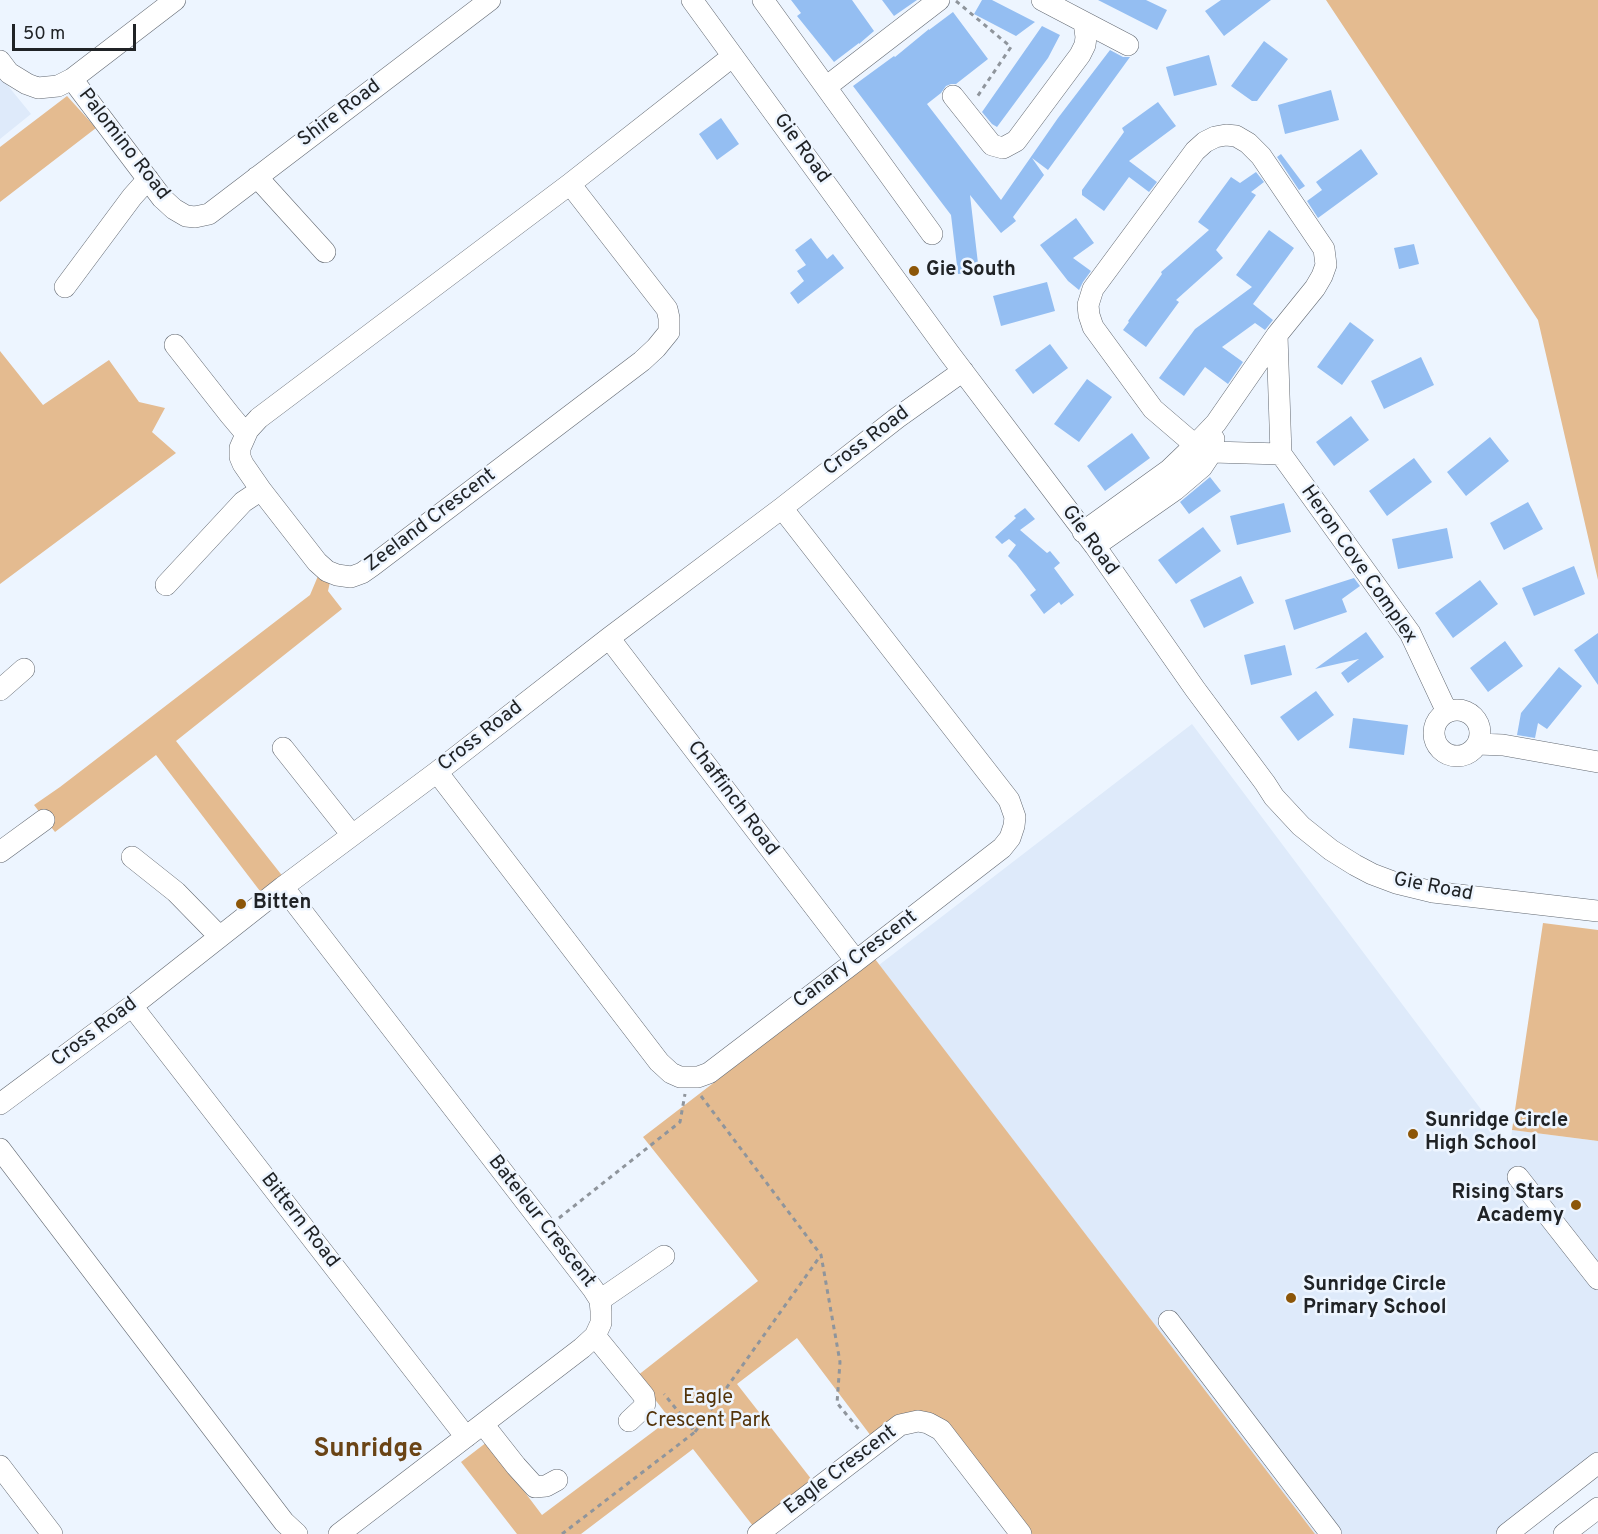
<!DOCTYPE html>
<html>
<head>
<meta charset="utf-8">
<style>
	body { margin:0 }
	#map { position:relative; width:1598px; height:1534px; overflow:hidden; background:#edf5ff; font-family:Overpass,sans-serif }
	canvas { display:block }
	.scale { position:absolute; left:12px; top:24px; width:124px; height:27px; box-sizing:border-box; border:3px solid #202326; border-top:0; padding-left:8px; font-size:18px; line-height:21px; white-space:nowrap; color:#202326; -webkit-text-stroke:4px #edf5ff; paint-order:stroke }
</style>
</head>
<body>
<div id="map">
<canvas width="1598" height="1534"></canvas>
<div class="scale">50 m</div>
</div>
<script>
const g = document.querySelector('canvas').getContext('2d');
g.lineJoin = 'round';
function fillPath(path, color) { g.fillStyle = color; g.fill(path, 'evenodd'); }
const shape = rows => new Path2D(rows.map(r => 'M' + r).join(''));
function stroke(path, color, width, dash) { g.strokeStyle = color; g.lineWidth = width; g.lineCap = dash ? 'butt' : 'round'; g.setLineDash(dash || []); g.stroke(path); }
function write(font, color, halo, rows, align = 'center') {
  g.font = font + ' Overpass,sans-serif'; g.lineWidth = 5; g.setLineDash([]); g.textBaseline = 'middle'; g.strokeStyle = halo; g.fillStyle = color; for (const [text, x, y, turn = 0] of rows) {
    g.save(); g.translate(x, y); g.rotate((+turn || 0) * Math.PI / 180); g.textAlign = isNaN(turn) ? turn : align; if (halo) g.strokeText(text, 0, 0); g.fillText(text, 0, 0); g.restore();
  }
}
fillPath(shape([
	[0,76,31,114,0,139],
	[1192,724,1510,1148,1512,1130,1598,1141,1598,1473,1520,1534,1315,1534,879,965]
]), '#deeafa');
fillPath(shape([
	[1326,0,1598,0,1598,580,1538,320],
	[67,96,96,128,0,202,0,147],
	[0,351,43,405,109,360,139,402,165,408,152,432,176,453,0,584],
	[318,576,330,582,328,591,342,609,176,741,284,878,263,895,156,755,55,832,34,805,60,787,310,595],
	[1543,923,1598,930,1598,1141,1512,1130],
	[875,959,1315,1534,1032,1534,948,1425,871,1436,797,1338,737,1384,812,1480,753,1526,693,1449,581,1534,517,1534,461,1462,487,1442,542,1515,670,1419,637,1376,758,1281,643,1137]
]), '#e4bb90');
fillPath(shape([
	[791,0,852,0,874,31,859,44,859,43,834,62,797,16,801,13],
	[882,0,917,0,894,16],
	[982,0,992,0,1035,22,1016,36,974,14],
	[1098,0,1146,0,1167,10,1157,30],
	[1221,0,1271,0,1224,36,1205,11],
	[953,12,988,59,956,84,951,84,946,86,941,93,927,104,1001,200,1058,118,1110,50,1123,57,1130,57,1048,170,1032,158,1044,175,1013,217,1016,221,1001,233,970,195,979,272,958,274,951,215,853,86,894,56,895,57,929,29,929,30],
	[1042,26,1060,35,1048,58,997,127,992,124,982,112],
	[1264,41,1288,59,1257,101,1252,101,1231,86],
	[1209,55,1217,85,1174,96,1166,67],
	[1331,90,1339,120,1285,134,1278,105],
	[1158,102,1176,126,1129,161,1157,182,1149,192,1129,177,1104,211,1082,195,1082,190,1124,132,1122,128],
	[721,118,739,144,717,160,699,134],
	[1361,149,1378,174,1318,218,1307,201,1322,190,1316,182],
	[1281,154,1305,186,1299,190,1277,157],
	[1256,172,1264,182,1251,192,1256,195,1216,250,1223,258,1176,300,1179,302,1146,347,1123,330,1129,322,1128,321,1162,274,1161,272,1209,230,1198,222,1231,177,1240,183],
	[1076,218,1094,243,1073,258,1091,271,1083,282,1079,290,1068,281,1040,245],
	[1269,230,1294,248,1253,304,1273,320,1265,330,1255,323,1222,347,1243,362,1228,384,1205,367,1184,396,1159,378,1195,329,1252,287,1236,275],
	[811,238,827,259,833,254,844,268,798,304,790,293,804,281,797,271,806,265,795,250],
	[1414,244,1419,264,1399,269,1394,248],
	[1047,282,1055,311,1001,326,993,296],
	[1350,322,1374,340,1342,385,1317,367],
	[1050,344,1068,368,1033,394,1015,370],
	[1421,357,1434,385,1384,409,1371,381],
	[1087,379,1112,397,1079,442,1054,424],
	[1351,416,1369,440,1334,466,1316,442],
	[1132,433,1150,458,1105,491,1087,466],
	[1490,437,1509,461,1466,496,1447,472],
	[1414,458,1432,482,1387,516,1369,491],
	[1210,477,1221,491,1189,514,1180,502],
	[1528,502,1543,529,1504,550,1490,523],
	[1284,503,1291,532,1237,545,1230,516],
	[1025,508,1035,519,1020,530,1047,553,1050,551,1060,563,1054,568,1074,595,1061,605,1059,602,1044,614,1030,595,1036,590,1016,564,1008,556,1016,545,1009,539,1002,544,995,537,1016,518,1014,516],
	[1203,527,1221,551,1176,584,1158,560],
	[1447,528,1453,558,1398,569,1392,539],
	[1574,566,1585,594,1534,616,1522,588],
	[1241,576,1254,603,1204,628,1190,600],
	[1354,578,1360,586,1342,599,1347,612,1294,630,1285,600],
	[1480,580,1498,604,1453,638,1435,613],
	[1366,632,1384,657,1348,683,1341,673,1359,659,1315,669],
	[1598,633,1598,685,1574,650],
	[1505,641,1523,666,1488,692,1470,668],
	[1285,645,1292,675,1251,685,1244,655],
	[1559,667,1582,686,1547,729,1538,723,1535,738,1517,735,1521,713],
	[1316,691,1334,715,1298,741,1280,717],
	[1353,718,1408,725,1404,755,1349,748]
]), '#94bef2');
const minor = shape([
	[692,0,949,353,1095,546,1195,689,1265,783,1274,797,1301,826,1331,850,1355,865,1372,874,1396,883,1433,892,1598,911],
	[763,0,932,234],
	[1084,22,1128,45],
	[0,61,9,73,27,84,38,88,58,86,72,79,175,0],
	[72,79,162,198,174,209,186,216,195,217,209,214,490,0],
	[826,87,939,0],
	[953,96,992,145,1003,148,1016,141,1080,55,1085,45,1086,37,1084,22,1042,0],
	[257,177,325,252],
	[570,184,667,309,669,318,669,332,656,348,642,361,372,566,362,573,351,577,337,575,327,571,317,562,261,490,243,464,240,457,240,448,248,430,259,418,570,184,733,56],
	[65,287,132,197,148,179],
	[1277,335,1281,454,1410,633,1447,712],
	[175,345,230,415,246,434],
	[1083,532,1169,470,1195,445,1216,423,1277,335,1315,288,1322,276,1326,265,1324,249,1261,156,1248,143,1236,136,1226,135,1215,137,1205,142,1195,151,1093,289,1088,305,1089,315,1093,327,1153,409,1195,445,1212,452,1281,454],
	[1095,546,1175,490,1202,467,1212,452,1214,439],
	[166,585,243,502,261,490],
	[609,638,856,961],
	[0,690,24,669],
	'1434 733a23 23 0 1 1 46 0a23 23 0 1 1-46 0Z',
	[1478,744,1503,745,1598,762],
	[283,748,352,835],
	[437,772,659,1062,671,1073,680,1077,698,1077,709,1073,856,961,1002,848,1010,838,1014,826,1015,817,1009,800,782,508],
	[0,852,44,820],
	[132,857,176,892,219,936],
	[283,887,593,1289,600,1300,601,1311,601,1323,595,1336,582,1348,339,1534],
	[132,1006,466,1437],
	[0,1104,132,1006,283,887,437,772,609,638,782,508,897,418,963,371],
	[0,1149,284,1522,297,1534],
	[1518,1177,1598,1279],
	[600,1300,664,1256],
	[1169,1321,1331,1534],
	[595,1336,644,1396,645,1403,644,1407,629,1421],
	[483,1424,516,1466,535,1487,546,1486,557,1480],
	[0,1466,52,1534],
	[758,1534,900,1425,918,1421,928,1423,941,1430,1021,1534],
	[1507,1534,1598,1463],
	[1564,1534,1598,1508]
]);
stroke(minor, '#636972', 22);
stroke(shape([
	[956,1,1011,47,977,97],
	[701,1096,821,1255,840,1362,837,1403,861,1432],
	[559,1218,680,1122,685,1094],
	[695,1432,821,1255],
	[562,1534,695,1432,664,1394]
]), '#8f959c', 3, [4.5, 4.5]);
stroke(minor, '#fff', 21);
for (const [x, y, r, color] of [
	[914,271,6,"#8c5608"],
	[241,904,6,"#8c5608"],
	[1413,1134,6,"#8c5608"],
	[1576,1205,6,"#8c5608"],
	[1291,1298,6,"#8c5608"]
]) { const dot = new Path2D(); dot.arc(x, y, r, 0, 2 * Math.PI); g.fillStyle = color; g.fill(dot); stroke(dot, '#edf5ff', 2); }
write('20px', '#202326', '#edf5ff', [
	["Shire Road",340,114,-37],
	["Palomino Road",123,145,52],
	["Gie Road",801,149,54],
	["Cross Road",867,442,-37],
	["Zeeland Crescent",431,521,-37],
	["Gie Road",1089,541,54],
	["Heron Cove Complex",1358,565,55],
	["Cross Road",481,737,-38],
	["Chaffinch Road",732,799,53],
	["Gie Road",1433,888,11],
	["Canary Crescent",856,960,-37],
	["Cross Road",95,1033,-37],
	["Bittern Road",299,1221,52],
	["Bateleur Crescent",541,1222,52],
	["Eagle Crescent",841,1471,-37]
]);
write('bold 20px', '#202326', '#edf5ff', [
	["Gie South",926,271],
	["Bitten",253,904],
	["Sunridge Circle",1425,1122],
	["High School",1425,1145],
	["Rising Stars",1564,1194,"right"],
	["Academy",1564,1217,"right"],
	["Sunridge Circle",1303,1286],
	["Primary School",1303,1309]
], 'left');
write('20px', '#523208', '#edf5ff', [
	["Eagle",708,1399],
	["Crescent Park",708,1422]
]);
write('bold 26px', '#6a4416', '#edf5ff', [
	["Sunridge",368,1451]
]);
</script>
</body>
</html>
